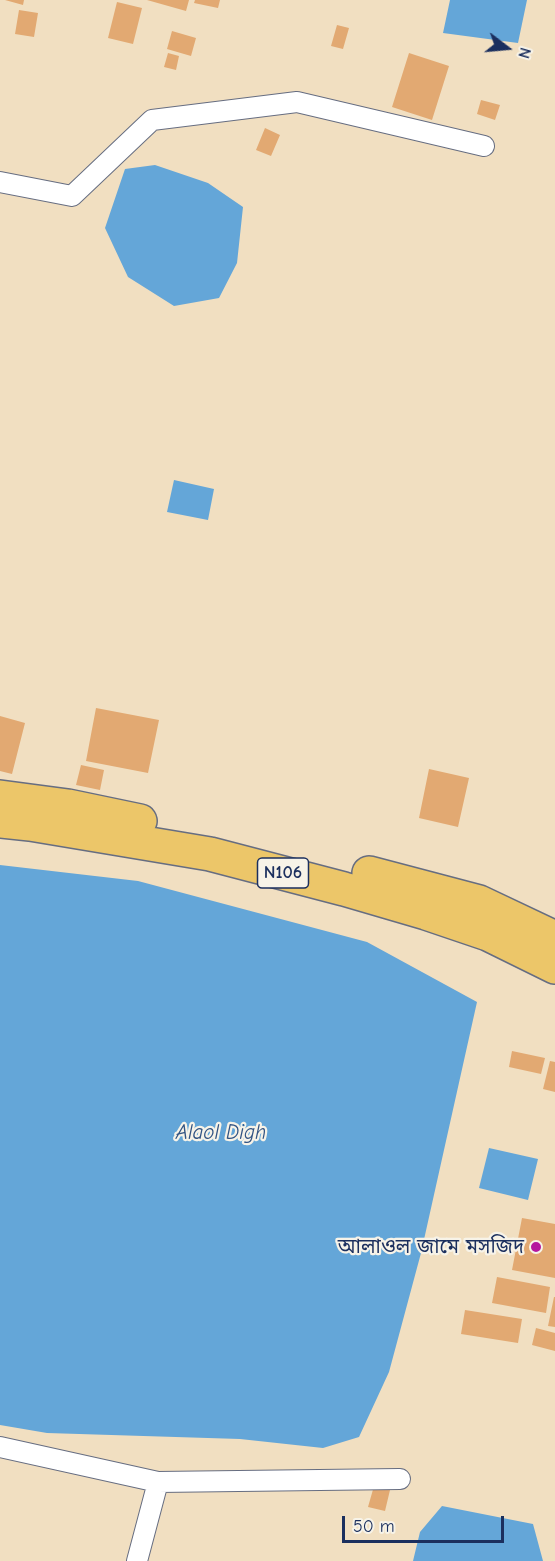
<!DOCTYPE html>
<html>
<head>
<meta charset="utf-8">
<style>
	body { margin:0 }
	#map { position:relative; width:555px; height:1561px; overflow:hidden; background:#f1dfc1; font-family:"Comic Neue",sans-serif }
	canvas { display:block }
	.north { position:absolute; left:477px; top:18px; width:60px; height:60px; -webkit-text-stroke:4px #f7f3e8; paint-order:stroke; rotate:106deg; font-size:16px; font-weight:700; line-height:24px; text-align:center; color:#1b2f5e }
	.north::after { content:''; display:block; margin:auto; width:21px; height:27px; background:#1b2f5e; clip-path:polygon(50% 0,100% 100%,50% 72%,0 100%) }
	.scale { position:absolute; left:342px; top:1516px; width:162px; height:27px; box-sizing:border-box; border:3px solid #1b2f5e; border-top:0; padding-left:8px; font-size:18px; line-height:21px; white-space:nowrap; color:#1b2f5e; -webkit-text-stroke:4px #f7f3e8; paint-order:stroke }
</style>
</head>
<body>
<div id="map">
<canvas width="555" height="1561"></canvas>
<div class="north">N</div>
<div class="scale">50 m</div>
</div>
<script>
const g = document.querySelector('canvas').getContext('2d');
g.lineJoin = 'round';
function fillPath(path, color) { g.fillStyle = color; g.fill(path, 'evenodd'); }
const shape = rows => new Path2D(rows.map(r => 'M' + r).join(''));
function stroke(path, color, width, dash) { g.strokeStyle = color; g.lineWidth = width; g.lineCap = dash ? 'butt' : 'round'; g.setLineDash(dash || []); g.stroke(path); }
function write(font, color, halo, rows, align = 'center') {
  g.font = font + ' "Comic Neue","Noto Sans Bengali",sans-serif'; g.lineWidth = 4.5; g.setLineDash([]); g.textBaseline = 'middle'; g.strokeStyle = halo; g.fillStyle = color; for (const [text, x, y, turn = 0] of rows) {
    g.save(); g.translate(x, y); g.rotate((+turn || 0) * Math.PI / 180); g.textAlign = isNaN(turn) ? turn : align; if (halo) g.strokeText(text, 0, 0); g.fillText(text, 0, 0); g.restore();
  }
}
fillPath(shape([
	[450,0,527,0,518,43,443,33],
	[155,165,208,183,243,207,237,263,219,298,174,306,128,277,105,228,125,169],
	[174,480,214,489,208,520,167,512],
	[0,865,138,881,367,942,477,1002,421,1253,389,1372,359,1437,323,1448,240,1439,47,1433,0,1425],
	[489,1148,538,1159,528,1200,479,1188],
	[442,1506,533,1524,543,1561,413,1561,420,1532]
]), '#64a6d8');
fillPath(shape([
	[5,0,24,0,23,5],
	[147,0,189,0,186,11],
	[195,0,220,0,218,8,194,3],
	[117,2,142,8,133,44,108,38],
	[19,10,38,13,34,37,15,34],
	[337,25,349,28,343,49,331,46],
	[172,31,196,38,191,56,167,49],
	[168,53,179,56,176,70,164,67],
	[409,53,449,66,432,120,392,107],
	[481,100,500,105,495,120,477,114],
	[265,128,280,135,271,156,256,150],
	[96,708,159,720,148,773,86,761],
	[0,716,25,723,12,774,0,771],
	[81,765,104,770,100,790,76,785],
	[429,769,469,778,458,827,419,818],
	[512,1051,545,1058,541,1074,509,1067],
	[550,1061,555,1062,555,1092,543,1089],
	[522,1218,555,1224,555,1278,512,1270],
	[497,1277,550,1287,546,1313,492,1303],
	[554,1297,555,1297,555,1327,548,1326],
	[465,1310,522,1319,518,1343,461,1334],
	[536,1328,555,1333,555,1351,532,1345],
	[374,1486,390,1490,385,1511,368,1507]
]), '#e2a972');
const street = shape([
	[0,182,72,196,152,120,297,102,484,146],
	[0,1447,158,1482,400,1479],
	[137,1561,158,1482]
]);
const highway = shape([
	[0,797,68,806,140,821],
	[0,821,30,824,210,854,344,889,426,913,488,934,555,967],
	[369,873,479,902,555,938]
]);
stroke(street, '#666d81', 22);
stroke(highway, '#666d81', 36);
stroke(street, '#fff', 20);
stroke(highway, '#ecc669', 33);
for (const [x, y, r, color] of [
	[536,1247,6,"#b5179e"]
]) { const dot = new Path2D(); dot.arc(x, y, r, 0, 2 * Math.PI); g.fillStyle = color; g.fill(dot); stroke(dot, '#f7f3e8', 2); }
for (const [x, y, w] of [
	[283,873,51]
]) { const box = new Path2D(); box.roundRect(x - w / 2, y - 15, w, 30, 4.5); g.fillStyle = '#f7f3e8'; g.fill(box); stroke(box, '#1b2f5e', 1.5); }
write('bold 18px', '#1b2f5e', null, [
	["N106",283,873]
]);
write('20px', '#1b2f5e', '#f7f3e8', [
	["আলাওল জামে মসজিদ",524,1247]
], 'right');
write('italic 21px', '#315383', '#f7f3e8', [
	["Alaol Digh",221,1133]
]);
</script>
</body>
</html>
